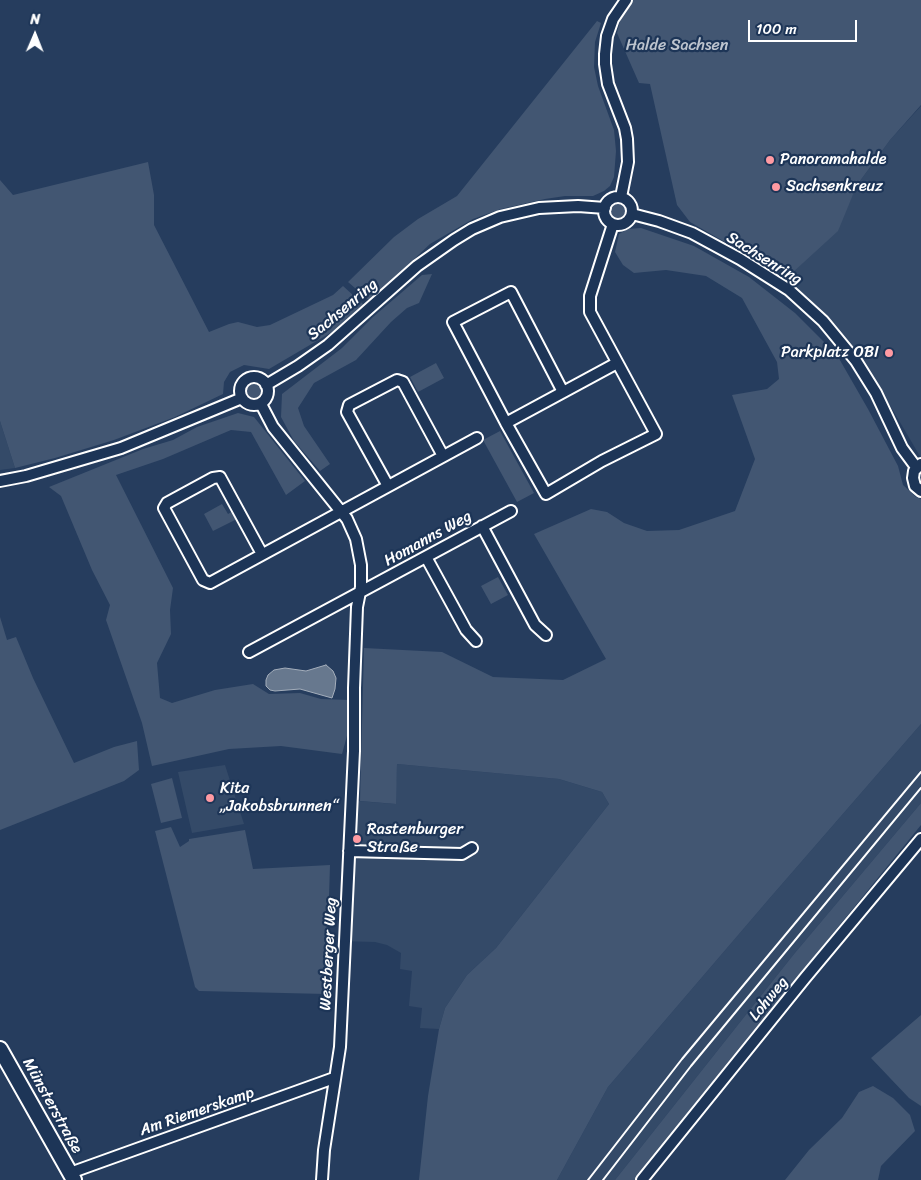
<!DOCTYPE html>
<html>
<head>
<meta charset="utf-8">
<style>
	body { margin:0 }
	#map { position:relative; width:921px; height:1180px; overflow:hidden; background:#263d5e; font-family:Sriracha,sans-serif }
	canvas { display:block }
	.north { position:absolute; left:10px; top:10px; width:50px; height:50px; -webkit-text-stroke:4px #1d3557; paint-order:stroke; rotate:1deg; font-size:14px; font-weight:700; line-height:20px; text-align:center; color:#fff }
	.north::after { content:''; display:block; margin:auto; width:18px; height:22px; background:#fff; clip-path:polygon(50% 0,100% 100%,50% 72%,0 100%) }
	.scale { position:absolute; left:748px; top:20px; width:109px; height:22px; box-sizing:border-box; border:2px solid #fff; border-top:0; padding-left:6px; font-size:15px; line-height:18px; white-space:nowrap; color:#fff; -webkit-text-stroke:4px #1d3557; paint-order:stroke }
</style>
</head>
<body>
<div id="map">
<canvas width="921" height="1180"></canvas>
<div class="north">N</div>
<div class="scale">100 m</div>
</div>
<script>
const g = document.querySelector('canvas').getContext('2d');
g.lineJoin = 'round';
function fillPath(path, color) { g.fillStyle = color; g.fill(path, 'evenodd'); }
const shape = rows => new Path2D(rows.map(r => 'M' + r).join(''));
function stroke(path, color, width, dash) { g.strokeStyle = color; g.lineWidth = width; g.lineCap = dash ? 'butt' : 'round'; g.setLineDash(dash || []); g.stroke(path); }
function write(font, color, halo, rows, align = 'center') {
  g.font = font + ' Sriracha,sans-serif'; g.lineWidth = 4.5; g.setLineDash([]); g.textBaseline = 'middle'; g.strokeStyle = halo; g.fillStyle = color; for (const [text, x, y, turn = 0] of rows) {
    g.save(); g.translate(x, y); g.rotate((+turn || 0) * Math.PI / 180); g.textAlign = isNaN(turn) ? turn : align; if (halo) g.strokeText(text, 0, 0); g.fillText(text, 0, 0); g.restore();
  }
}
fillPath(shape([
	[921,106,921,458,874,378,805,295,779,273,792,273,849,203,857,185,890,140],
	[0,421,15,468,0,470],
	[921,724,921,803,794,954,615,1180,557,1180,608,1087,769,899],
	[397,764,559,779,602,792,609,804,496,948,467,975,445,1008,439,1029,420,1028,422,1008,409,1006,412,971,400,969,401,953,387,945,375,942,339,941,346,800,395,804],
	[225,765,244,824,192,833,178,772]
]), '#344a68');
fillPath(shape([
	[631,0,921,0,921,105,890,140,857,185,838,231,792,273,779,273,690,222,677,205,650,84,639,83,617,33,621,17],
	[597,21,601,23,595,42,594,67,598,86,614,130,616,151,614,177,610,186,604,191,593,196,565,196,545,199,501,209,473,219,430,244,370,301,348,282,394,237,418,219,457,196],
	[148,162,154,195,154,225,209,332,229,324,238,322,257,327,270,325,333,295,343,286,364,305,344,325,269,369,244,365,230,372,224,382,223,394,175,417,114,440,55,458,15,468,0,421,0,180,13,195],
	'609 211a9 9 0 1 1 18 0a9 9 0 1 1-18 0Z',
	[641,228,694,246,749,277,795,313,837,355,868,409,898,466,903,485,916,497,921,499,921,724,769,899,608,1087,557,1180,419,1180,428,1096,439,1029,445,1008,467,975,496,948,609,804,602,792,559,779,397,764,396,804,360,801,364,648,442,652,493,677,563,680,606,659,534,534,591,509,607,512,624,523,647,531,679,530,735,511,755,459,732,395,767,389,779,379,777,362,742,298,706,276,666,270,634,273,623,265,615,252,619,234,628,229],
	[432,274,419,303,407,308,391,322,356,360,314,383,298,408,304,426,330,464,320,471,294,441,281,417,282,394,342,348,373,317,422,275],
	[436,363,444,378,418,392,410,377],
	'246 391a8 8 0 1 1 16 0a8 8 0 1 1-16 0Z',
	[238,413,254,417,305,481,286,495,251,432,231,430,163,459,116,475,173,588,170,610,171,634,157,663,160,698,172,703,215,690,253,684,269,694,300,693,321,699,349,700,348,732,342,754,281,746,229,749,152,766,142,723,106,620,110,605,92,570,61,496,49,487,143,449,173,440,197,427],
	[500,431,534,493,517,502,483,440],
	[222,504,228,514,233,511,237,519,213,531,204,514],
	[498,577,508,595,491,604,481,586],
	[0,617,7,640,16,637,33,678,74,763,114,747,137,741,139,770,124,781,0,830],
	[172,778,182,818,161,823,151,784],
	[921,803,921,825,733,1056,635,1180,615,1180,794,954],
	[171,827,180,847,189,841,189,839,245,830,253,869,330,865,326,994,199,991,195,987,155,831],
	[921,1015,921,1106,909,1098,871,1058],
	[873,1086,893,1098,910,1115,915,1131,881,1166,878,1180,785,1180,809,1150,842,1118,859,1092]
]), '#425672');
const water = shape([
	[326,665,333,671,336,678,335,689,332,698,300,689,275,691,270,690,266,686,266,680,268,675,274,670,285,668,306,671,326,665]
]);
fillPath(water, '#67788e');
stroke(water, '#a4aebb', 1);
const minor = shape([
	[621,197,628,162,627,139,625,128,608,84,605,64,605,54,607,36,613,19,626,0],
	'604 211a14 14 0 1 1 28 0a14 14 0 1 1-28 0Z',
	[632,214,659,221,692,233,740,259,789,290,823,321,856,361,876,393,902,448,916,467],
	'240 391a14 14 0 1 1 28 0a14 14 0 1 1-28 0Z',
	[266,385,298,366,328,345,417,266,454,240,472,229,500,217,539,208,578,206,605,208],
	[563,392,511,292,453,322,506,423,546,494,602,461,656,434,590,312,590,296,613,224],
	[261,404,273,427,347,519,356,539,361,565,361,587,357,607,354,688,354,751,340,1047,324,1150,322,1180],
	[506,423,617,363],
	[921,464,914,471,913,478,915,486,921,491],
	[0,481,26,476,121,448,242,398],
	[388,486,347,412,349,405,397,380,403,382,443,456],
	[482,526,535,625,546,635],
	[262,554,220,477,213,478,167,503,164,508,203,580,210,583,477,438],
	[426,557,466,630,476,641],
	[249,652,511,511],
	[349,851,462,854,472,848],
	[70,1173,334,1078],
	[642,1180,805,978,921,839]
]);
const major = shape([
	[0,1049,74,1180]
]);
stroke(minor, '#fff', 14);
stroke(major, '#fff', 18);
stroke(minor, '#1d3557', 10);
stroke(major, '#1d3557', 14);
stroke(shape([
	[588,1180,682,1059,921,772],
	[603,1180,691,1066,921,788]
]), '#fff', 2);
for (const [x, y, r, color] of [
	[770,160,5,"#ff9aa2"],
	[776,187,5,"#ff9aa2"],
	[889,353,5,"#ff9aa2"],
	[210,798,5,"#ff9aa2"],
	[357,839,5,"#ff9aa2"]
]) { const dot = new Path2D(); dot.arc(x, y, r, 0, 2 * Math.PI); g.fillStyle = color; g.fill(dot); stroke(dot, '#1d3557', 2); }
write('16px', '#bdc4ce', '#1d3557', [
	["Halde Sachsen",677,46]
]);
write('16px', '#fff', '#1d3557', [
	["Panoramahalde",780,160],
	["Sachsenkreuz",786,187],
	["Parkplatz OBI",879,353,"right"],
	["Kita",220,789],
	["„Jakobsbrunnen“",220,807],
	["Rastenburger",367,830],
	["Straße",367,848]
], 'left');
write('16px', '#fff', '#1d3557', [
	["Sachsenring",764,259,32],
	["Sachsenring",343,310,-40],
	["Homanns Weg",428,539,-29],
	["Westberger Weg",329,954,-87],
	["Lohweg",769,999,-51],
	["Münsterstraße",52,1106,61],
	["Am Riemerskamp",197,1112,-19]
]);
</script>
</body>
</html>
